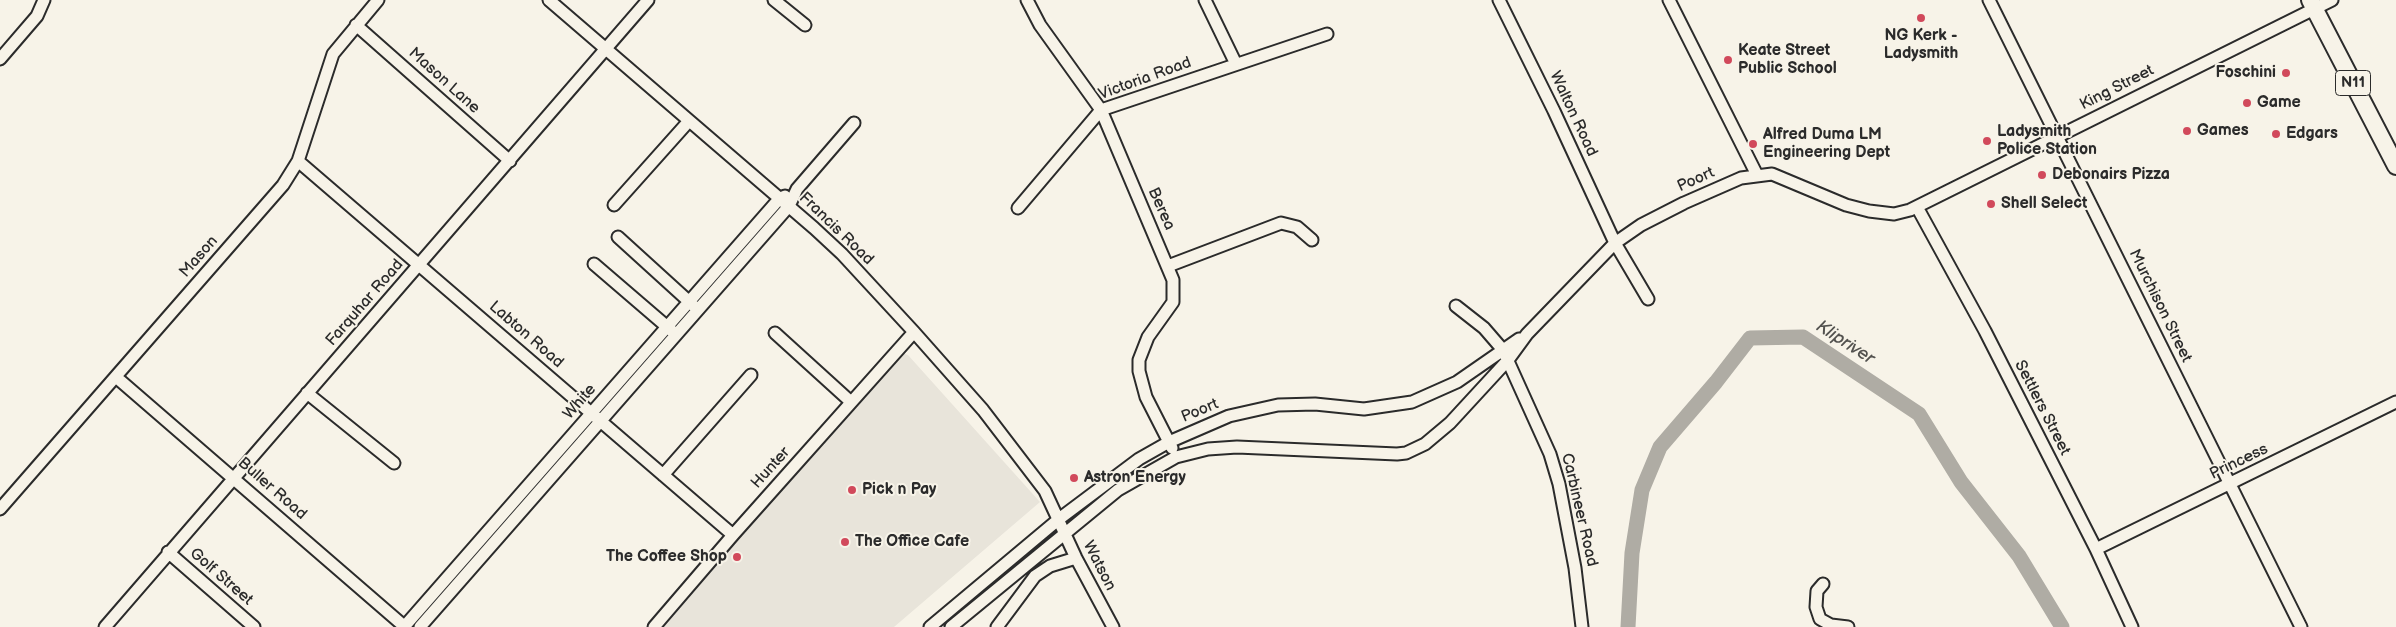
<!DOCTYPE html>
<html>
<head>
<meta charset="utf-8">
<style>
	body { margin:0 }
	canvas { display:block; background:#f7f3e8 }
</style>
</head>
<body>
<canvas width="2396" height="627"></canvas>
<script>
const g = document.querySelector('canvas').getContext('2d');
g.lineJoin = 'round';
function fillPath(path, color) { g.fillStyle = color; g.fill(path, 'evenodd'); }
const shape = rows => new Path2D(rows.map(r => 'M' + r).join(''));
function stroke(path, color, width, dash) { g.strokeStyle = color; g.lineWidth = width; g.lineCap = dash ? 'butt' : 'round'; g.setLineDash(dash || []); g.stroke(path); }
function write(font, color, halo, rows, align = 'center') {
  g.font = font + ' "Balsamiq Sans",sans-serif'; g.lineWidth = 4; g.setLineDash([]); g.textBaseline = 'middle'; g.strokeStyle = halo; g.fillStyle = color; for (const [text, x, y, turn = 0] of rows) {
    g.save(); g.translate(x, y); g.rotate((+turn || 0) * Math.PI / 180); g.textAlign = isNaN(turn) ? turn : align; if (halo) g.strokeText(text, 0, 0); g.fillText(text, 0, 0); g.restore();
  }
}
fillPath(shape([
	[898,352,908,355,1040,502,894,627,656,627]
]), '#e8e4da');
stroke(shape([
	[1628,627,1632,553,1642,490,1660,447,1716,382,1750,338,1803,337,1919,414,1961,482,2019,556,2062,627]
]), '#afaca4', 15);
const minor = shape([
	[549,0,814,228,842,254,914,332,983,410,1045,491,1076,558,1113,627],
	[774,0,805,25],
	[1027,0,1040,25,1101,110,1173,280,1173,302,1148,337,1139,360,1139,371,1146,397,1172,448],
	[1205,0,1236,64],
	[1499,0,1554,111,1615,243,1648,299],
	[1669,0,1757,175],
	[1989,0,2301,627],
	[356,25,510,161],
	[0,59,37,16,44,0],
	[298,161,733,535],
	[614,205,689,121],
	[1917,207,1985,331,2096,549,2132,627],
	[1018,208,1101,110,1327,34],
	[618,237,695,307],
	[594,264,672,331],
	[1168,266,1281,223,1297,227,1312,240],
	[1456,306,1484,328,1503,350,1550,454,1559,484,1575,568,1582,627],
	[775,333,851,402],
	[116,377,405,627],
	[307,393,394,463],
	[663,475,751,375],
	[0,509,283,185,298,161,333,54,378,0],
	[2096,549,2396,402],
	[168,552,254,627],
	[1823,584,1817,591,1816,607,1820,619,1831,625,1848,627],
	[105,627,648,0],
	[404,627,780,198,785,196],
	[420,627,789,206,797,189,854,123],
	[654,627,733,535,914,332],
	[930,627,1059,519,1139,459,1169,442,1229,416,1278,405,1315,404,1364,409,1412,402,1457,382,1519,339],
	[951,627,1118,490,1176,457,1208,449,1237,447,1397,454,1406,453,1425,444,1450,423,1508,360,1527,334,1615,243,1641,225,1684,203,1741,178,1772,174,1846,205,1869,211,1894,214,1910,210,2332,0],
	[997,627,1035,576,1050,566,1076,558]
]);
const highway = shape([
	[2310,0,2396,166]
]);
stroke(minor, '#2b2b2b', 15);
stroke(highway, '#2b2b2b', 20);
stroke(minor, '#f7f3e8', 11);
stroke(highway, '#f7f3e8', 16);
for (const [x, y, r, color] of [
	[1921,18,5,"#d1495b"],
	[1728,60,5,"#d1495b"],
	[2286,73,5,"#d1495b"],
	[2247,103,5,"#d1495b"],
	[2187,131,5,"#d1495b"],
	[2276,134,5,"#d1495b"],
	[1987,141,5,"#d1495b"],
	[1753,144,5,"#d1495b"],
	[2042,175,5,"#d1495b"],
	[1991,204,5,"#d1495b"],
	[1074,478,5,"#d1495b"],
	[852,490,5,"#d1495b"],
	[845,542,5,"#d1495b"],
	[737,557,5,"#d1495b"]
]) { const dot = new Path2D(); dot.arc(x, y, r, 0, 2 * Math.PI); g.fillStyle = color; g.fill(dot); stroke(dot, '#f7f3e8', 2); }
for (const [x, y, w] of [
	[2353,83,35]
]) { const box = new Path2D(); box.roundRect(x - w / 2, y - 12.5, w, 25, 4); g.fillStyle = '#f7f3e8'; g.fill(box); stroke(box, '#2b2b2b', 1); }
write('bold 15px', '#2b2b2b', null, [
	["N11",2353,83]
]);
write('bold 16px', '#2b2b2b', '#f7f3e8', [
	["NG Kerk -",1921,36,"center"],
	["Ladysmith",1921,54,"center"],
	["Keate Street",1738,51],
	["Public School",1738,69],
	["Foschini",2276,73,"right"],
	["Game",2257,103],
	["Games",2197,131],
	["Ladysmith",1997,132],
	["Police Station",1997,150],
	["Edgars",2286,134],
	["Alfred Duma LM",1763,135],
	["Engineering Dept",1763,153],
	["Debonairs Pizza",2052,175],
	["Shell Select",2001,204],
	["Astron Energy",1084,478],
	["Pick n Pay",862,490],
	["The Office Cafe",855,542],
	["The Coffee Shop",727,557,"right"]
], 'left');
write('16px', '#2b2b2b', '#f7f3e8', [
	["Victoria Road",1145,79,-20],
	["Mason Lane",444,81,42],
	["King Street",2117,88,-27],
	["Walton Road",1573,114,65],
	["Poort",1696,180,-24],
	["Berea",1161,209,66],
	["Francis Road",836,229,44],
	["Mason",199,257,-49],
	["Farquhar Road",365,303,-49],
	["Murchison Street",2160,306,64],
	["Labton Road",526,335,41],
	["White",580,402,-49],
	["Settlers Street",2042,408,63],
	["Poort",1200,411,-22],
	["Princess",2239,462,-26],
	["Hunter",771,468,-48],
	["Buller Road",272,489,41],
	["Carbineer Road",1579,510,77],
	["Watson",1099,566,63],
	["Golf Street",221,577,41]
]);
write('italic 18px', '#53524f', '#f7f3e8', [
	["Klipriver",1845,343,33]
]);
</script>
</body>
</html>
